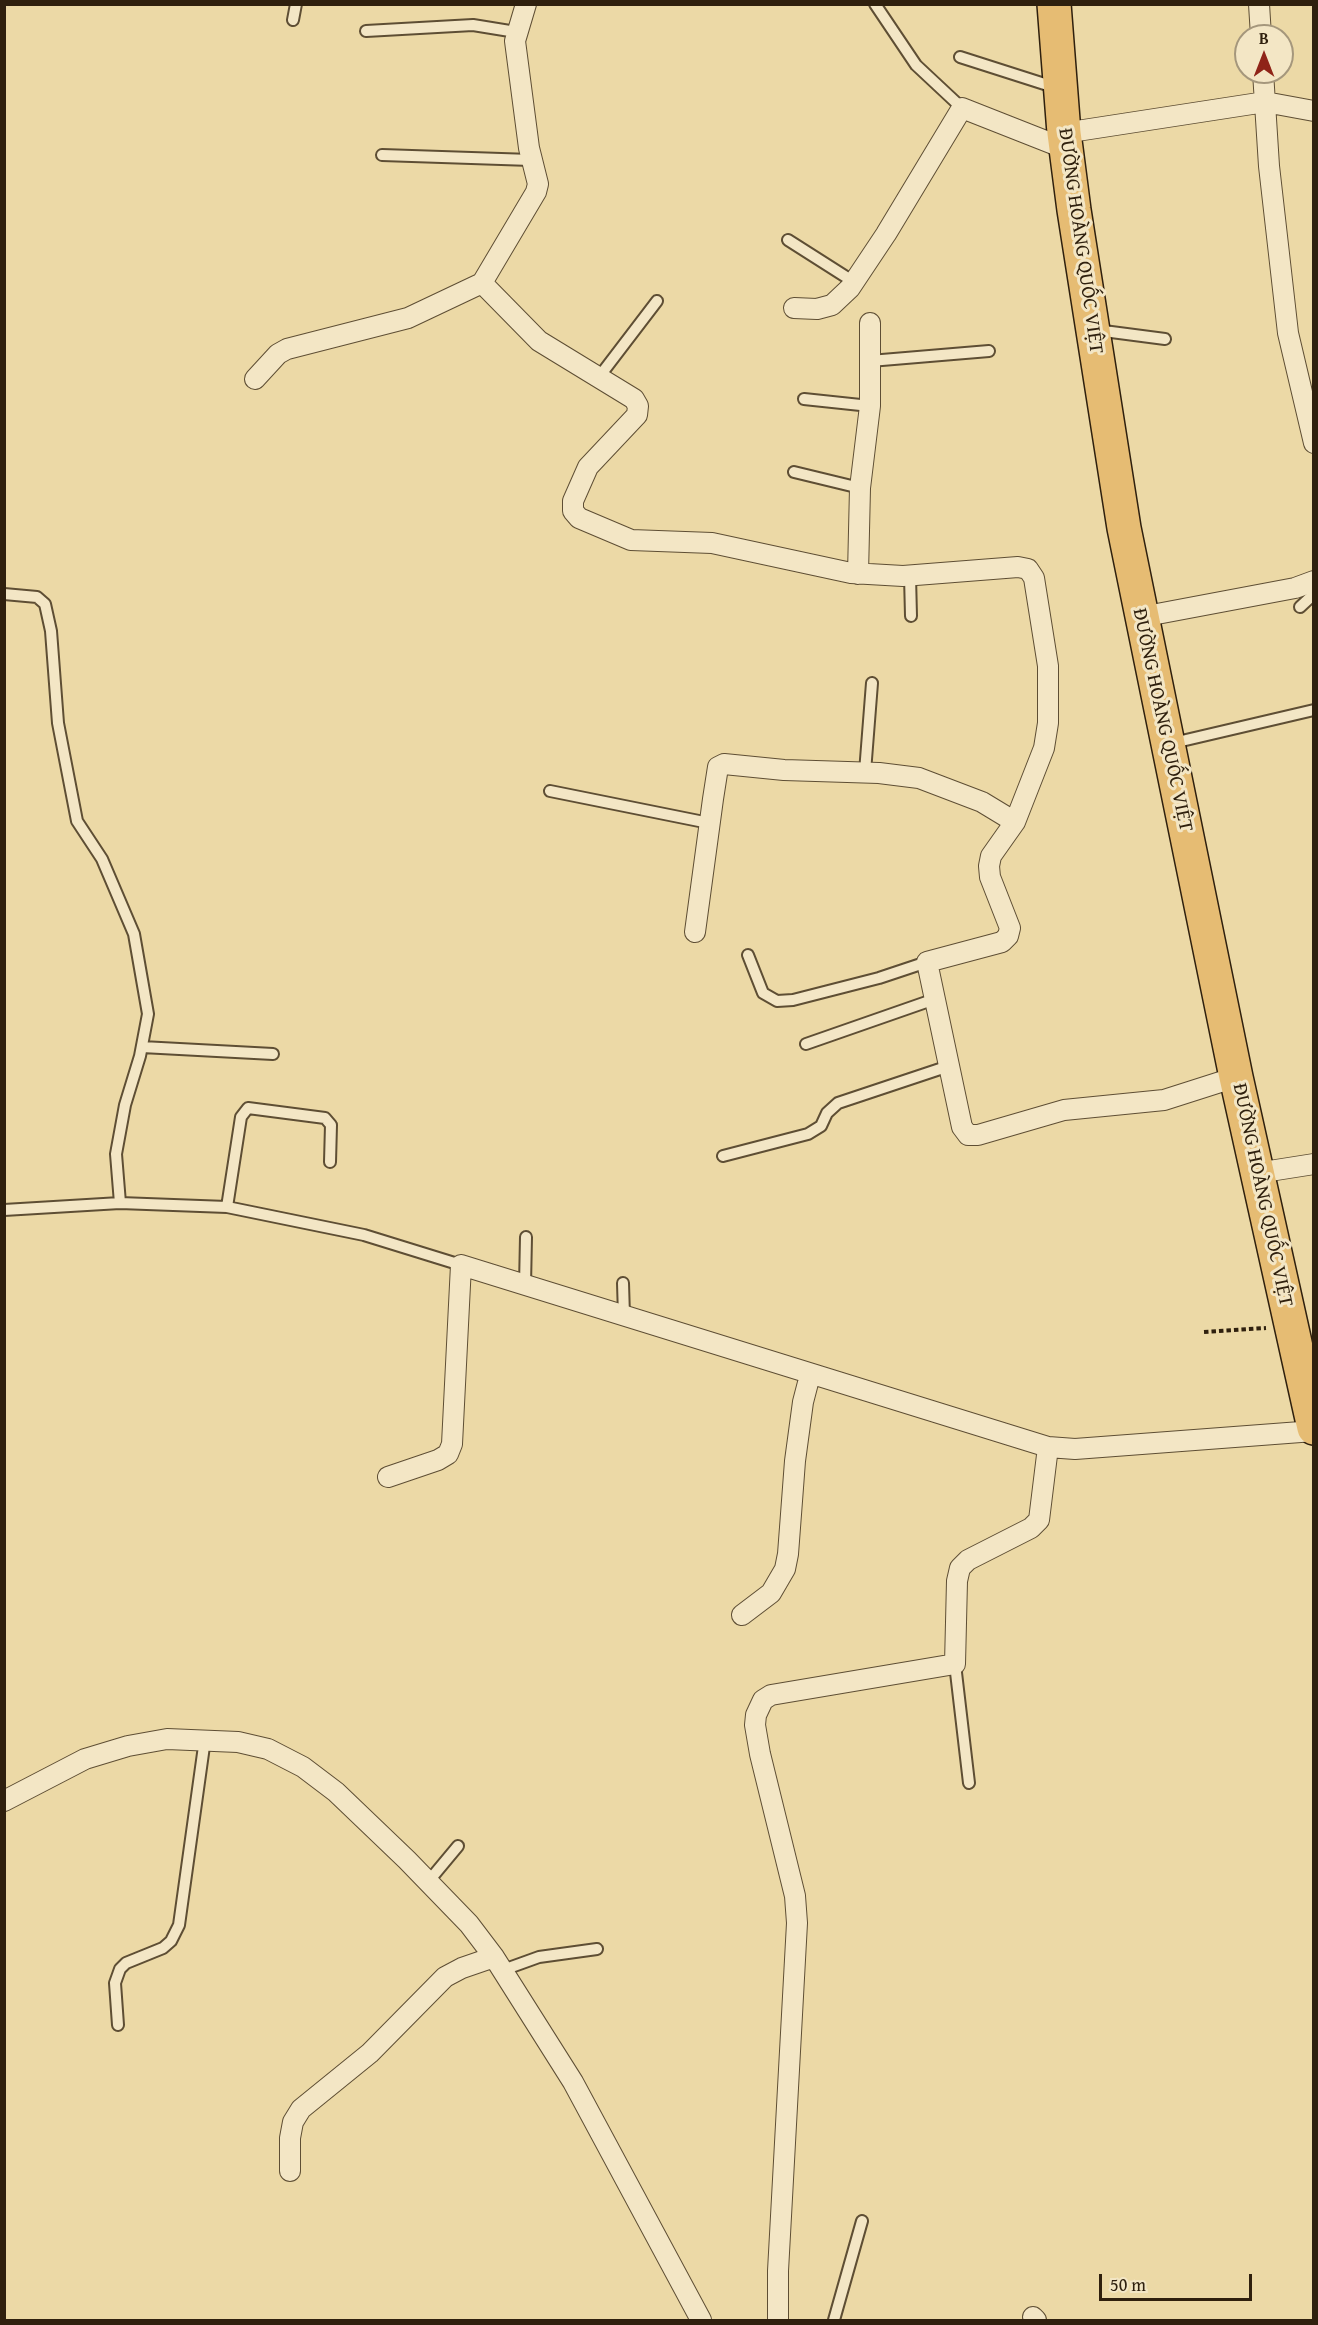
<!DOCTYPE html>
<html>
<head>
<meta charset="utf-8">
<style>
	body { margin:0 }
	#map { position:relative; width:1318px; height:2325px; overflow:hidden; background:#ecd9a6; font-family:"Gentium Book Plus",serif }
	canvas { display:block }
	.frame { position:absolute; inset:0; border:6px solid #2f200e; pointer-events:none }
	.north { position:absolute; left:1234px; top:24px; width:60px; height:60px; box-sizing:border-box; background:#f3e6c5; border:2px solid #a5977c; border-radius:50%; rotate:0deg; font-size:16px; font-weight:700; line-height:24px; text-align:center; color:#2f200e }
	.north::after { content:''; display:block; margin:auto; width:21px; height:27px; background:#8f2418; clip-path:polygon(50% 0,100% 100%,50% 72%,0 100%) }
	.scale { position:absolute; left:1099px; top:2274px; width:153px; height:27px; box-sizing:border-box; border:3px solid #2f200e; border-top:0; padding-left:8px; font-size:18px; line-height:21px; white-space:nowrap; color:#2f200e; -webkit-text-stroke:4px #f3e6c5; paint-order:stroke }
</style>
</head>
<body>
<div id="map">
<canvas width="1318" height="2325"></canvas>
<div class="frame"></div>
<div class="north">B</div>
<div class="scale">50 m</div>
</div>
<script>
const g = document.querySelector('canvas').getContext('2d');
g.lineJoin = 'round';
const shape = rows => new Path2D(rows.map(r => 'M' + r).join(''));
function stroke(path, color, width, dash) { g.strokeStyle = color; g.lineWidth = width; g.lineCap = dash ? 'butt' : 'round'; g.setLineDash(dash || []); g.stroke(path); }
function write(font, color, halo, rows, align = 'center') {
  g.font = font + ' "Gentium Book Plus",serif'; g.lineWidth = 6; g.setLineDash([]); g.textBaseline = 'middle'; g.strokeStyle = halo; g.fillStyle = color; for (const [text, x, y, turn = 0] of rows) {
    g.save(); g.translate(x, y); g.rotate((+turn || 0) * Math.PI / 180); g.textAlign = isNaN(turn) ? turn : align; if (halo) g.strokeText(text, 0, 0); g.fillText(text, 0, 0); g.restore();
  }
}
const service = shape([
	[875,4,916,65,962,108],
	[293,20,296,4],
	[366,31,473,25,516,32],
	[960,57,1057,88],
	[382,155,531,160],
	[788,240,854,282],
	[1096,330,1165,339],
	[870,361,989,351],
	[599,377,657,301],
	[804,399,870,406],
	[794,472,860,488],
	[910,576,911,616],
	[4,594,37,597,45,604,51,631,58,723,77,821,102,859,134,934,148,1014,140,1056,125,1105,116,1154,120,1203],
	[1300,607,1314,594],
	[1173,743,1314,710],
	[865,772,872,683],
	[550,791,709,823],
	[748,955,763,993,777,1001,793,1000,879,978,927,962],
	[806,1044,935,999],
	[142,1047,273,1054],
	[723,1156,808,1134,821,1126,827,1113,838,1103,949,1066],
	[227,1207,241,1117,248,1108,325,1118,331,1125,330,1162],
	[4,1210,120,1203,227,1207,364,1235,461,1265],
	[623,1283,624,1316],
	[525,1285,526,1237],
	[955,1664,969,1783],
	[428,1882,458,1846],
	[503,1970,539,1957,597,1949],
	[118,2025,115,1983,120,1969,126,1963,163,1948,171,1941,179,1925,205,1739],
	[834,2320,862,2221]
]);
const minor = shape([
	[1259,4,1261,36],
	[1263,72,1269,166,1288,333,1314,443],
	[1064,133,1265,102,1314,111],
	[482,283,539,341,634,399,638,406,637,415,588,467,573,501,573,511,579,518,631,540,712,543,851,573,903,576,1018,567,1028,569,1034,578,1048,666,1048,723,1044,748,1015,822,991,856,989,866,990,877,1010,928,1008,936,1002,942,927,962,962,1127,968,1135,978,1135,1064,1110,1164,1100,1236,1077],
	[794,308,817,309,832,305,850,288,886,234,962,108,1066,149],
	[255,379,278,354,287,349,408,318,482,283,536,192,538,184,529,148,515,41,526,4],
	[858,574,860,488,870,406,870,323],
	[1141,617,1295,588,1314,581],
	[695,932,713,799,718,767,724,764,784,770,879,773,919,778,982,802,1015,822],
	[1257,1173,1314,1164],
	[388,1477,438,1460,448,1454,452,1444,461,1265,1048,1447,1075,1449,1314,1431],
	[742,1615,771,1593,785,1569,788,1554,795,1461,803,1402,810,1375],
	[4,1801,85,1759,128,1746,167,1739,238,1742,268,1749,303,1767,336,1792,407,1860,469,1924,494,1957,573,2082,701,2320],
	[290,2171,290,2138,293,2122,301,2109,370,2053,445,1977,462,1968,494,1957],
	[1033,2317,1036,2320],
	[778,2320,778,2271,797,1923,795,1896,760,1754,755,1725,756,1715,763,1700,771,1695,955,1664,957,1581,960,1568,968,1560,1031,1528,1039,1520,1048,1447]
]);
const trunk = shape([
	[1054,4,1064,133,1074,210,1124,528,1236,1077,1314,1428]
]);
stroke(service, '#5e4e34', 14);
stroke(minor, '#5e4e34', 22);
stroke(trunk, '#2f200e', 36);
stroke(shape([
	[1204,1332,1266,1328]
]), '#2f200e', 4, [4.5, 3]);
stroke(service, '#f3e6c5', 10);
stroke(minor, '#f3e6c5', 20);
stroke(trunk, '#e6bc73', 33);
write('20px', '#2f200e', '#f3e6c5', [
	["ĐƯỜNG HOÀNG QUỐC VIỆT",1080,241,82],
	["ĐƯỜNG HOÀNG QUỐC VIỆT",1162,720,78],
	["ĐƯỜNG HOÀNG QUỐC VIỆT",1262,1195,78]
]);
</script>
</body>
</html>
